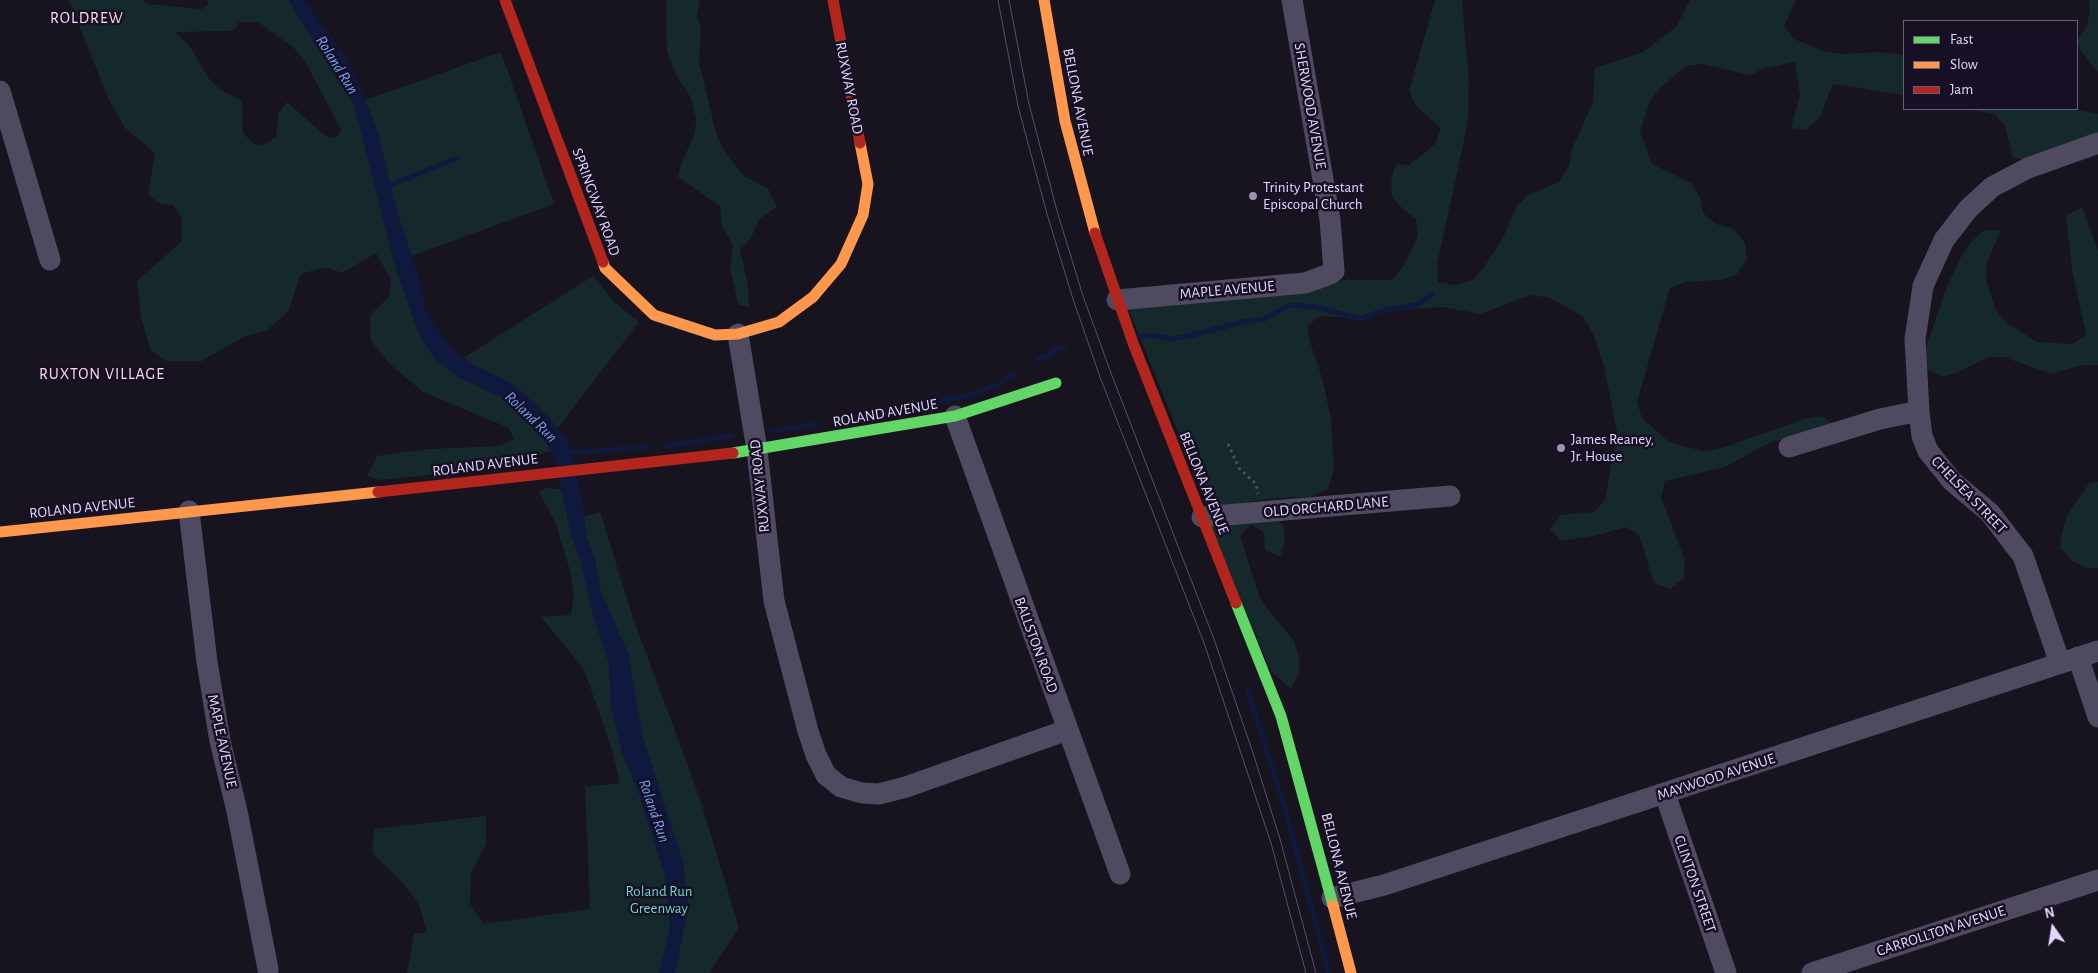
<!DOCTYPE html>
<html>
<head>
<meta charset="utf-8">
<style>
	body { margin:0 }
	#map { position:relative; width:2098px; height:973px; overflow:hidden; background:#18141f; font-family:"Alegreya Sans",sans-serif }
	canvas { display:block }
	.legend { position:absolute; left:1903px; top:20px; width:175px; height:90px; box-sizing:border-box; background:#171024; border:1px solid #68607a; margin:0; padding:6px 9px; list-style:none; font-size:15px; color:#e1d7fc }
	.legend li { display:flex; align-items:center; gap:10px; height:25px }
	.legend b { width:25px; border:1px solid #68607a }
	.north { position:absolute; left:2028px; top:903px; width:50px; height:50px; -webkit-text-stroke:4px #171024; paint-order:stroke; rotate:347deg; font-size:14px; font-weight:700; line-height:20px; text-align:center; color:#e1d7fc }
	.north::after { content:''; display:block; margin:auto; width:18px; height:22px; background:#e1d7fc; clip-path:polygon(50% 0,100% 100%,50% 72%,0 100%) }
</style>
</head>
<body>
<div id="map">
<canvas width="2098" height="973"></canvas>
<ul class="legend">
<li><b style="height:6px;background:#63d668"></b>Fast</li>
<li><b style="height:6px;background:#ff974d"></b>Slow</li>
<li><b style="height:6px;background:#b3261e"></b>Jam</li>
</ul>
<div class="north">N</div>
</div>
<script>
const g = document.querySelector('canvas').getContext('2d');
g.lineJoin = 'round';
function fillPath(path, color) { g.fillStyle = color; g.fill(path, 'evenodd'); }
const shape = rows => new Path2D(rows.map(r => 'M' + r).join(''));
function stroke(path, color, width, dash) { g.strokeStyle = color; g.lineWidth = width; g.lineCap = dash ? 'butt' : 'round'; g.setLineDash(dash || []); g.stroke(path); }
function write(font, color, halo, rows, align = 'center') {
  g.font = font + ' "Alegreya Sans",sans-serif'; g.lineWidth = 5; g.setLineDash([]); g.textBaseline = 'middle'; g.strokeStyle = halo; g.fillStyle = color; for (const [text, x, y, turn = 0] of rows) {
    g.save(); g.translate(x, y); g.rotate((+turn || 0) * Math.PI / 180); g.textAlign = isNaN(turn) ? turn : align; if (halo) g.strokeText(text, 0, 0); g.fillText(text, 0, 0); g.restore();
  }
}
fillPath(shape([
	[69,0,142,0,148,4,202,9,208,5,207,0,289,0,308,32,339,74,354,104,501,52,554,204,395,262,420,336,435,359,457,362,593,276,613,301,639,322,547,442,552,450,509,467,380,480,367,476,377,456,428,449,500,446,514,439,509,428,423,392,389,363,371,341,370,315,389,297,391,280,376,253,342,273,326,267,301,274,288,312,266,331,245,336,202,361,166,361,150,349,141,317,137,281,181,242,182,219,173,205,161,204,148,195,155,153,125,128,108,98],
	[239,22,258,22,294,48,306,63,341,130,337,137,329,138,322,133,287,102,278,114,276,137,263,145,254,144,243,133,242,101,221,90,209,79,189,45,175,32,230,31,237,27],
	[666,0,700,0,697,16,701,29,699,62,716,133,723,149,744,176,768,189,777,207,759,219,752,236,740,250,748,285,749,308,738,304,730,267,733,244,722,227,720,206,678,177,681,164,695,133,696,118,691,98,676,75,667,51],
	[1435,0,1462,0,1469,83,1468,118,1462,150,1437,264,1438,282,1455,285,1473,280,1484,267,1503,238,1516,207,1528,195,1559,182,1569,166,1572,149,1593,102,1595,68,1643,52,1676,27,1690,0,1796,0,1784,26,1794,39,1826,52,1843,54,1879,52,1904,55,1904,95,1836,84,1832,86,1820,117,1806,130,1791,128,1800,96,1795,62,1765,68,1750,75,1702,64,1686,66,1661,87,1651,99,1640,131,1652,164,1691,183,1700,197,1703,213,1716,224,1734,229,1745,243,1747,260,1736,275,1721,280,1686,282,1670,288,1637,402,1642,418,1669,442,1703,451,1722,448,1804,419,1821,416,1835,425,1769,443,1725,467,1665,481,1661,497,1685,561,1684,578,1670,589,1654,583,1639,535,1626,527,1594,536,1561,541,1550,529,1560,515,1594,512,1605,500,1617,432,1604,366,1593,333,1582,316,1550,298,1531,295,1480,314,1444,307,1410,309,1353,318,1320,316,1307,326,1310,342,1323,381,1331,419,1334,468,1328,489,1310,497,1274,498,1209,508,1128,308,1297,294,1341,280,1392,280,1403,267,1418,236,1416,219,1403,209,1392,197,1391,180,1396,164,1409,165,1422,155,1435,144,1441,128,1416,106,1409,91],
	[2089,0,2098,0,2098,72,2081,51,2077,41,2087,26,2090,10],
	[1967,109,2071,109,2098,114,2098,135,2028,161,2013,157,2005,126,1995,114],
	[2082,207,2098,251,2098,365,2082,365,2051,374,2004,357,1988,357,1958,372,1942,377,1927,369,1924,354,1946,289,1961,257,1971,242,1984,230,2001,230,1987,262,1986,280,1996,311,2007,323,2037,342,2072,344,2086,335,2072,269,2066,216],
	[2090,482,2098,482,2098,568,2087,568,2072,561,2060,548,2062,532,2067,515],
	[545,488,562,489,568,521,600,512,632,615,699,796,739,928,709,973,407,973,414,934,427,932,419,905,402,882,372,853,374,829,486,816,486,844,471,873,470,904,484,924,590,909,585,787,620,783,612,750,584,669,541,617,571,615,574,595,570,571,556,524,539,492],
	[1271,513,1283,525,1285,541,1280,557,1265,550,1264,533,1251,524,1240,536,1261,601,1294,641,1299,657,1299,673,1291,689,1271,671,1209,527]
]), '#15282c');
fillPath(shape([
	[289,0,304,0,343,52,357,80,378,132,397,211,423,291,425,308,433,323,453,350,472,364,511,383,520,390,547,415,569,442,583,505,587,539,595,559,601,592,628,653,643,738,683,862,688,908,675,973,659,973,670,927,665,877,639,793,622,753,611,708,609,664,593,615,580,559,571,535,554,455,531,420,508,400,459,378,435,359,420,336,397,273,352,98,339,74,308,32]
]), '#0f183d');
stroke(shape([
	[386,187,457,158],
	[1139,337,1151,335,1171,339,1192,335,1243,322,1264,319,1290,305,1316,307,1361,319,1381,311,1417,305,1431,295],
	[1038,358,1048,356,1056,348,1065,347],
	[839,421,970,395,997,385,1015,373],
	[773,431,817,424],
	[666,446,732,436],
	[566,453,648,447],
	[1248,691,1284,805,1329,973]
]), '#0f183d', 5);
stroke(shape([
	[1228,444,1239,468,1256,484,1258,494]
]), '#4a5260', 3, [2.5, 4]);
stroke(shape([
	[0,91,50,260],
	[1117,300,1305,283,1330,274,1334,271,1330,220,1292,0],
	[738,334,757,450,774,601,808,731,816,755,826,775,841,787,862,793,879,794,906,787,1067,730],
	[955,416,1120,874],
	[1789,447,1880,419,1919,411],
	[189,511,207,662,220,741,237,811,268,969],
	[1202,517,1450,496],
	[2078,657,2098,717],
	[2060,663,2023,556,1990,513,1952,481,1928,451,1922,436,1919,411,1915,339,1923,286,1944,240,1968,209,1992,187,2028,168,2098,143],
	[1665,794,1726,973],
	[1332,898,1384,885,2098,651],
	[1812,973,2098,880]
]), '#4f4a60', 21);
stroke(shape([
	[733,453,955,416,1056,383],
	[1236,603,1281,716,1333,905]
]), '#63d668', 11);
stroke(shape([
	[1044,0,1065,121,1095,233],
	[603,262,605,268,654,315,715,335,738,334,779,322,813,297,841,264,863,215,868,184,860,143],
	[0,532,378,492],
	[1333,905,1351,973]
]), '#ff974d', 11);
stroke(shape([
	[505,0,603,262],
	[833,0,860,143],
	[1095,233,1133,343,1236,603],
	[378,492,733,453]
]), '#b3261e', 11);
stroke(shape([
	[998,0,1018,106,1047,214,1073,299,1100,377,1204,643,1271,843,1306,973],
	[1009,0,1029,104,1057,211,1083,296,1111,373,1214,639,1253,753,1280,839,1316,973]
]), '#495669', 1);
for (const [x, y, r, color] of [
	[1253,196,5,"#9b93af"],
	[1561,448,5,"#9b93af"]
]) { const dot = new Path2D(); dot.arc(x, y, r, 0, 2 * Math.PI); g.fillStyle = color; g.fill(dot); stroke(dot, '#171024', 2); }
write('15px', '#e1d7fc', '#171024', [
	["RUXWAY ROAD",849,88,79],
	["BELLONA AVENUE",1078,102,79],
	["SHERWOOD AVENUE",1310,106,80],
	["SPRINGWAY ROAD",596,202,70],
	["MAPLE AVENUE",1227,290,-5],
	["ROLAND AVENUE",885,413,-10],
	["ROLAND AVENUE",485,465,-7],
	["BELLONA AVENUE",1204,483,68],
	["RUXWAY ROAD",760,486,-96],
	["CHELSEA STREET",1969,495,46],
	["OLD ORCHARD LANE",1326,507,-5],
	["ROLAND AVENUE",82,508,-6],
	["BALLSTON ROAD",1036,645,70],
	["MAPLE AVENUE",222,741,78],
	["MAYWOOD AVENUE",1716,777,-18],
	["BELLONA AVENUE",1339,866,76],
	["CLINTON STREET",1695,884,71],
	["CARROLLTON AVENUE",1941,931,-18]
]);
write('15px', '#e1d7fc', '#171024', [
	["Trinity Protestant",1263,187],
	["Episcopal Church",1263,204],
	["James Reaney,",1571,439],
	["Jr. House",1571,456]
], 'left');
write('15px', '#68d7cd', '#171024', [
	["Roland Run",659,891],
	["Greenway",659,908]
]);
g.letterSpacing = '1px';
write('16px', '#fcd9ea', '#171024', [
	["ROLDREW",87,18],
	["RUXTON VILLAGE",102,374]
]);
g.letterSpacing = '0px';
write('italic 16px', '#6da0f4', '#171024', [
	["Roland Run",337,65,58],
	["Roland Run",531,417,44],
	["Roland Run",654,811,71]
]);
</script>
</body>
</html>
